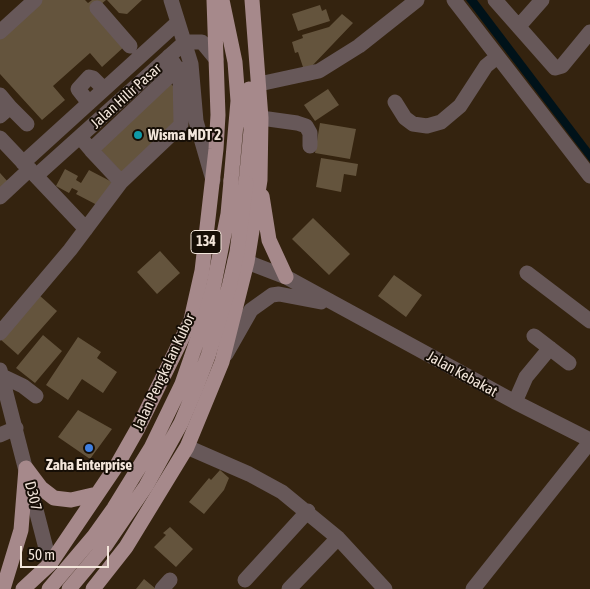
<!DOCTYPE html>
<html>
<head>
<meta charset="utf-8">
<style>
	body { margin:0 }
	#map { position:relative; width:590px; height:589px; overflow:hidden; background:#34230f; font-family:"Asap Condensed",sans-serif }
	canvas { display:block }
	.scale { position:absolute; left:20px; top:546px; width:89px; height:22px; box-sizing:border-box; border:2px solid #f3e6db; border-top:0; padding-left:6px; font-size:15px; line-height:18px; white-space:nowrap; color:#f3e6db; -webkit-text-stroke:4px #160e06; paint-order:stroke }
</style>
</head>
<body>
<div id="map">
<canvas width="590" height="589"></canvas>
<div class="scale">50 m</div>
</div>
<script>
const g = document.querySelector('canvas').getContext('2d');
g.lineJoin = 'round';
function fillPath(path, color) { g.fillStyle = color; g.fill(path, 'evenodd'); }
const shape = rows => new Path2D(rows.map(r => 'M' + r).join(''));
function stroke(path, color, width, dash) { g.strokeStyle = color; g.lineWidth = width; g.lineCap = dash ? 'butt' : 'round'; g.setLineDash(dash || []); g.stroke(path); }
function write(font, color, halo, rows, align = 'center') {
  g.font = font + ' "Asap Condensed",sans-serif'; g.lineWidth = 4; g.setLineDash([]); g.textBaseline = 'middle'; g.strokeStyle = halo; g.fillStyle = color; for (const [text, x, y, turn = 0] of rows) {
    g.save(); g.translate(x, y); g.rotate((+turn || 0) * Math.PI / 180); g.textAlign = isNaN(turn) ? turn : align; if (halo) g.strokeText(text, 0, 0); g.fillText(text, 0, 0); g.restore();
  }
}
fillPath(shape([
	[466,0,477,0,590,149,590,162]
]), '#001219');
fillPath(shape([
	[41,0,85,0,88,3,92,0,106,0,94,10,126,45,102,67,90,53,53,86,65,100,42,120,0,74,0,37],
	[107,0,142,0,127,14,119,13],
	[320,5,322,11,326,9,330,21,298,31,292,14],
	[342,14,353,23,311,67,304,70,298,52,295,53,292,42,303,38,302,35,329,27],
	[171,84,173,86,176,122,122,173,100,149],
	[328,89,339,105,315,121,304,105],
	[320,123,356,129,350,159,315,153],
	[321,158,358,164,356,176,344,174,341,192,316,187],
	[65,169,78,176,76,180,81,183,89,170,112,182,99,206,76,194,78,191,72,188,69,193,56,186],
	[0,173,9,183,0,191],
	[313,218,350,254,329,275,292,239],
	[160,251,180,273,157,294,137,272],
	[394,275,422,295,406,317,378,296],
	[39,295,57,311,18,355,0,339],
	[43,335,62,351,35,383,16,368],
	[78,337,101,352,97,358,117,372,103,393,82,379,68,400,46,385],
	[78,410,112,429,90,459,58,437],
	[220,470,229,478,224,490,204,514,189,502,209,478,211,480],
	[170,527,193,549,176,567,154,547,166,535,163,533],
	[144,579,156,589,136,589]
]), '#64543d');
stroke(shape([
	[171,0,191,64,196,121,213,180],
	[454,0,590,176],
	[495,0,555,68,562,66,590,32],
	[97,8,130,46],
	[519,26,542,0],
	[0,32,35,0],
	[259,84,319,71,359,46,417,0],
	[0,95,10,107,0,116],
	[395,102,405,118,413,124,427,126,441,122,460,106,486,66,497,57],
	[89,103,78,89,89,77,93,78,104,89],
	[10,107,27,124],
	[261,118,297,123,306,126,310,133,310,146],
	[80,137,91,150,178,68],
	[0,138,86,229],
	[91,150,121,182],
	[23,163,177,23],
	[36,176,185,42,202,42,216,59],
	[0,197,30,169],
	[235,261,247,262,286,277,515,402,590,440],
	[527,273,590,321],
	[0,333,70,250,121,182,181,125,180,73,169,56],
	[534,336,569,363],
	[226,354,251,310,272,295,279,294,321,302],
	[0,370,50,564],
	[2,376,23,386,36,396],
	[515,402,526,377,550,348],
	[0,435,16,428],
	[187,447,249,474,282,492,338,538,385,589],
	[245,580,308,511],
	[162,589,170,580],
	[289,589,338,538],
	[473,589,590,442]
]), '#675859', 15);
stroke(shape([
	[222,0,235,62,238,101,231,181],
	[246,183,251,130,249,89],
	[262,196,269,240,286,277],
	[26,468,41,488,54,498,71,500,97,494],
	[3,589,21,530,26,468],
	[23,589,50,564,117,465,138,428,191,320,202,271,216,149,218,115,214,0],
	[93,589,126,547,187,447,222,362,247,262,260,180,261,118,252,0]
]), '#a6898b', 15);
stroke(shape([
	[49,589,94,536,114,508,151,448,182,384,205,318,214,284,228,214,231,181],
	[69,589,105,546,146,486,181,423,195,390,208,356,229,287,237,252,246,183]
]), '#a6898b', 15);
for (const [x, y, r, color] of [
	[138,135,5,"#0f9aa8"],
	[89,448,5,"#3f7fe0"]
]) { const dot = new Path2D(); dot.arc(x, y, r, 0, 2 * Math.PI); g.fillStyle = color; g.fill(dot); stroke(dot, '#160e06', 2); }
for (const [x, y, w] of [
	[206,242,30]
]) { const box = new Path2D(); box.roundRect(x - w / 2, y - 11.5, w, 23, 4); g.fillStyle = '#160e06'; g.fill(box); stroke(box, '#f3e6db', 1); }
write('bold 14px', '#f3e6db', null, [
	["134",206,242]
]);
write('15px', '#f3e6db', '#160e06', [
	["Jalan Hilir Pasar",126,96,-42],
	["Jalan Pengkalan Kubor",164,372,-65],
	["Jalan Kebakat",462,374,29],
	["D307",33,496,76]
]);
write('bold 15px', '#f3e6db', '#160e06', [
	["Wisma MDT 2",148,135],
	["Zaha Enterprise",89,465,"center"]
], 'left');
</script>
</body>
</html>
